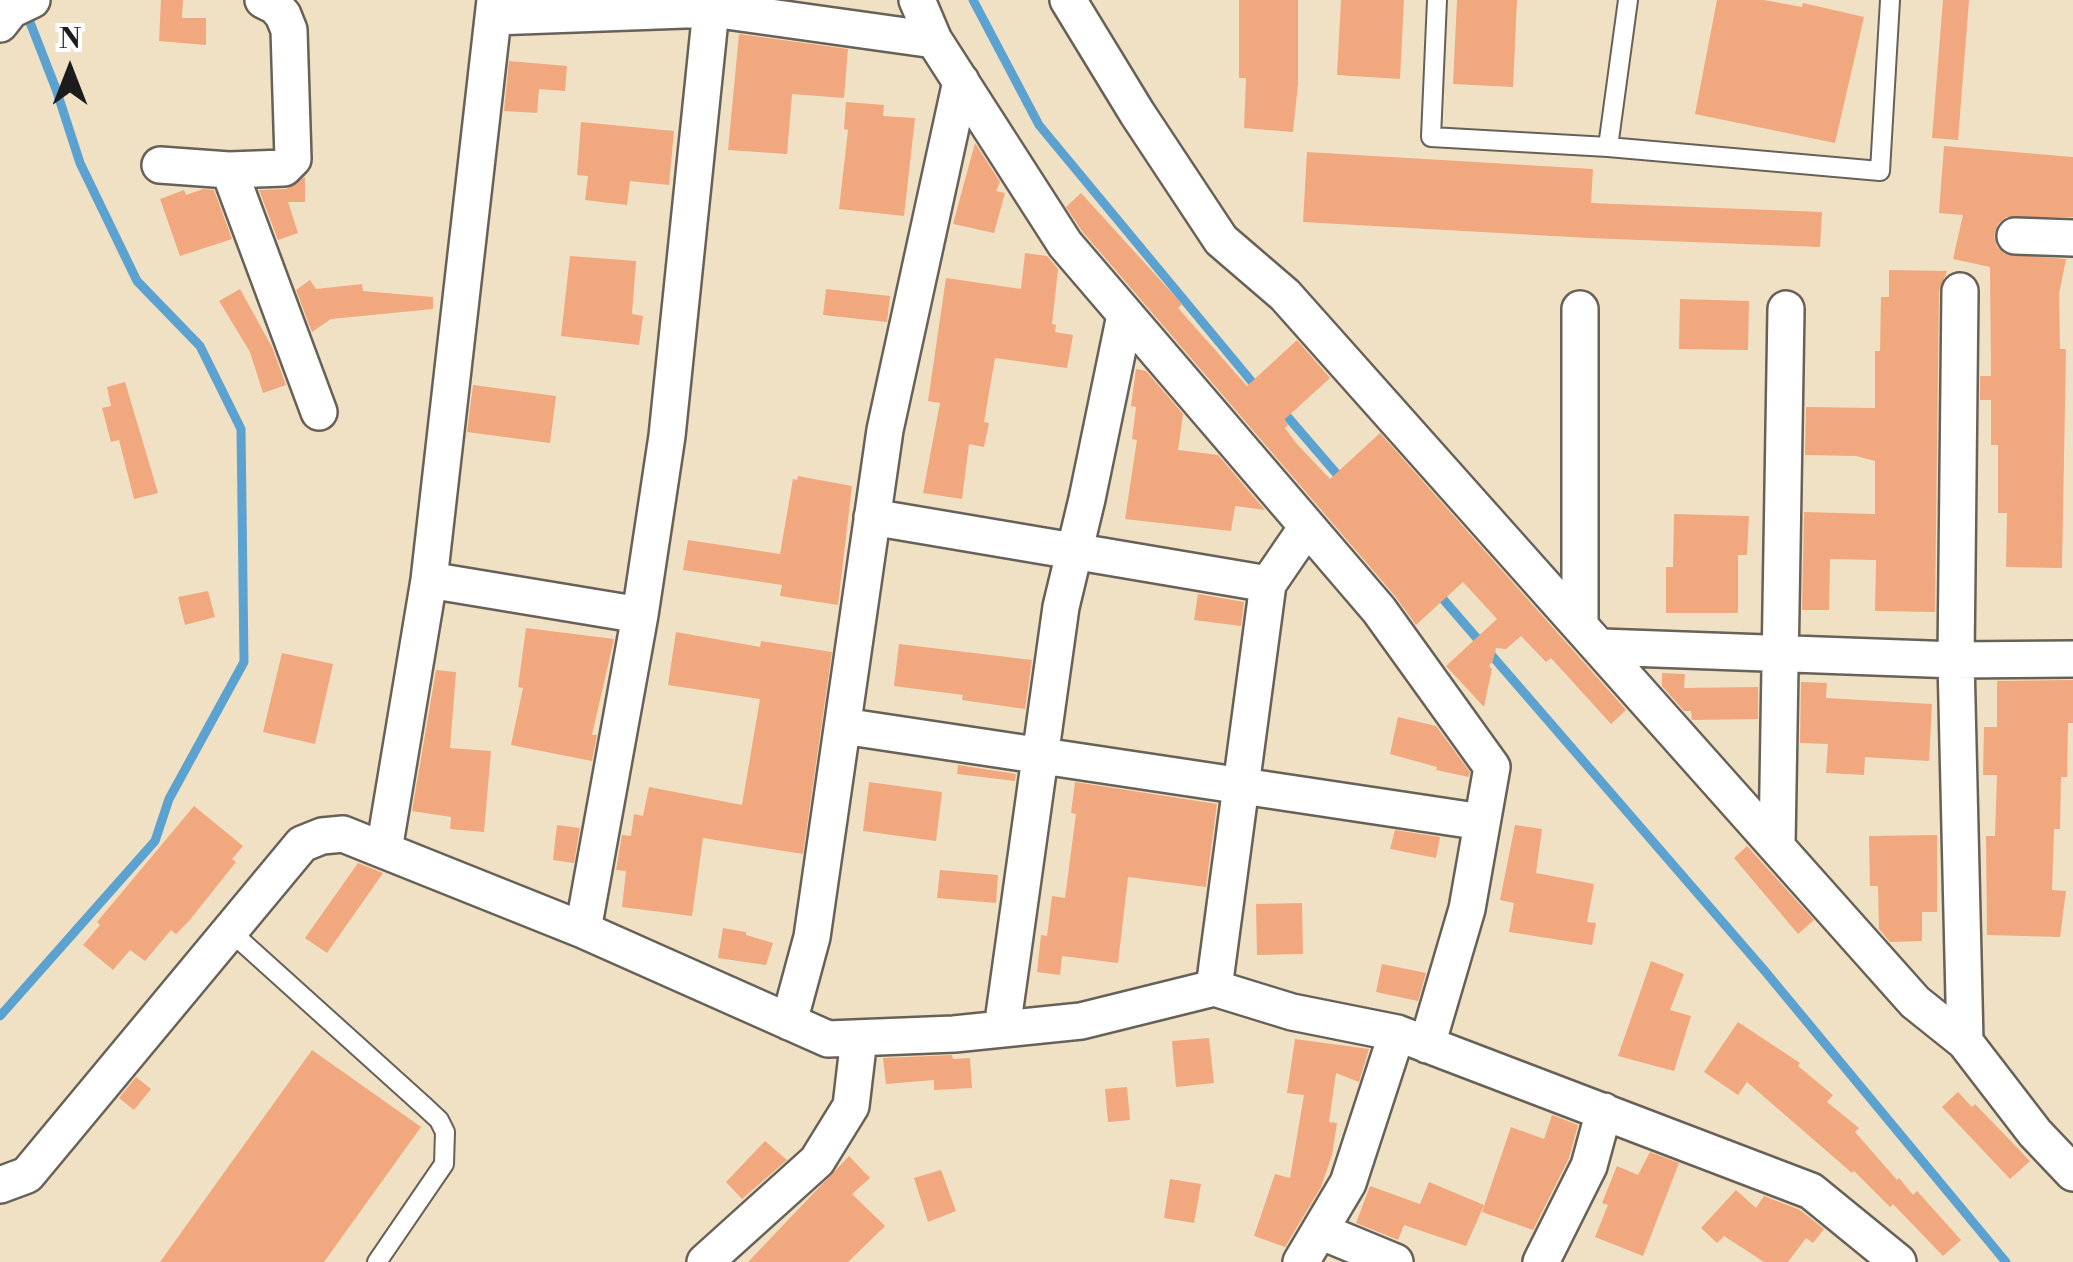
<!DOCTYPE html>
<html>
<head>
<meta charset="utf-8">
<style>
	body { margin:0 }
	#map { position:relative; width:2073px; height:1262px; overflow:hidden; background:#f1e1c4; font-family:"Libre Bodoni",serif }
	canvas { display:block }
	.north { position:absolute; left:20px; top:20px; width:100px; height:100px; -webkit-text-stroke:8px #fff; paint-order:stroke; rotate:0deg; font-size:28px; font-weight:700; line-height:40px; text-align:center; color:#1c1c1c }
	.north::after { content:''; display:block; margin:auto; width:35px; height:45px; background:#1c1c1c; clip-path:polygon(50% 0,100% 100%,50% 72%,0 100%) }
</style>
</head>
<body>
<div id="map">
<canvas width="2073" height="1262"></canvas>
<div class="north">N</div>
</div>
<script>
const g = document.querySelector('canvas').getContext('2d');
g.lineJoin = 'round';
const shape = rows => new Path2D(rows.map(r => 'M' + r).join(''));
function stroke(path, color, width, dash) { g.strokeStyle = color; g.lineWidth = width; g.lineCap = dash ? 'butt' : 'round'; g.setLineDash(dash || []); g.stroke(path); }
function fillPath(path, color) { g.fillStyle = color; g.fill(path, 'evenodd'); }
stroke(shape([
	[973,0,1039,125,1257,388],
	[1280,408,1342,480],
	[1436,591,1764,970,2006,1262],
	[0,1016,155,841,169,799,244,662,241,429,200,346,137,281,80,163,56,89,26,12]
]), '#5ba2d1', 9);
fillPath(shape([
	[161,0,183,0,182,18,206,18,206,45,159,41],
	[1239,0,1298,0,1298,84,1293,132,1244,128,1246,78,1239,78],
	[1341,0,1404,0,1400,79,1337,75],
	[1457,0,1517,0,1513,87,1453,84],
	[1717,0,1764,0,1802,7,1803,3,1864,17,1835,143,1695,114],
	[1943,0,1969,0,1958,140,1932,138],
	[739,34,848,49,844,98,792,94,787,154,728,150],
	[509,61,567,66,565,91,539,89,537,113,504,111],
	[846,102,884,105,883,116,915,118,904,216,839,209,848,130,844,129],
	[581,122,674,131,669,185,630,181,627,205,585,200,588,176,577,175],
	[975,143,1000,182,996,191,1005,193,994,233,953,224],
	[1944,146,2073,157,2073,217,2006,217,1998,224,1994,236,1997,247,2005,254,2066,259,2059,294,2060,349,2066,349,2062,568,2006,567,2007,513,1998,513,1998,445,1991,445,1991,400,1980,400,1980,376,1991,376,1990,267,1953,259,1963,215,1939,213],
	[1307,152,1593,169,1591,203,1822,212,1820,247,1589,238,1303,222],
	[305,177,305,202,288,202,298,233,278,240,259,190,286,189],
	[203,189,214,190,232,239,180,256,160,199,184,190,186,195],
	[1081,193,1182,304,1178,308,1247,386,1297,340,1330,378,1284,420,1288,425,1285,428,1296,443,1330,479,1380,433,1626,710,1611,724,1551,658,1546,662,1521,636,1506,649,1496,648,1493,661,1489,666,1492,669,1484,707,1446,666,1497,619,1463,582,1416,625,1395,596,1082,231,1066,207],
	[1025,253,1047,256,1058,269,1052,324,1056,325,1055,332,1073,335,1067,368,995,358,984,422,989,423,984,447,969,444,962,499,923,493,940,403,928,401,946,278,1021,289],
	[570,256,636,261,632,314,643,316,639,345,561,336],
	[1889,270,1947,271,1939,291,1935,612,1875,611,1876,560,1830,559,1829,610,1802,610,1804,512,1875,514,1875,461,1856,456,1805,455,1806,407,1875,408,1875,351,1880,351,1881,297,1889,297],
	[310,280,316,289,362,284,363,291,433,297,433,309,331,319,312,332,296,290],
	[240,289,272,347,286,385,263,393,250,352,219,301],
	[826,289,890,296,887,322,823,315],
	[1680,299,1749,301,1748,350,1679,349],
	[1136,369,1146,371,1183,414,1178,450,1218,455,1265,510,1235,506,1231,531,1125,519,1137,440,1132,439,1136,407,1131,406],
	[125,382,158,493,134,499,119,440,111,442,102,408,111,406,107,387],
	[473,385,556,396,550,443,467,432],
	[798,476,852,486,838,605,780,596,782,585,683,570,688,540,780,554,793,479,797,480],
	[1674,514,1749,516,1747,555,1738,555,1738,613,1666,613,1666,567,1673,567],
	[208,591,215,617,185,625,178,597],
	[1198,594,1244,602,1241,626,1194,620],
	[526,628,614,639,592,735,597,735,592,761,511,745,523,688,518,687],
	[676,632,760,647,761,641,832,652,803,854,703,838,692,916,622,907,626,871,616,870,622,835,631,836,634,814,643,816,649,787,742,805,760,699,668,685],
	[899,644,1032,660,1025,709,962,700,963,695,894,686],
	[282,653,333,664,315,744,263,732],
	[436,670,456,672,450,748,491,751,484,832,450,829,451,817,412,811],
	[1662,673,1685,674,1684,688,1758,687,1758,719,1692,720,1691,711,1684,711,1662,686],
	[2073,680,2073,723,2068,723,2067,777,2061,777,2060,829,2054,829,2052,890,2066,891,2060,937,1987,935,1986,836,1995,836,1997,775,1983,775,1984,727,1997,727,1997,681],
	[1801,682,1827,683,1826,698,1932,704,1929,761,1865,757,1864,775,1826,773,1828,744,1800,743],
	[1398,717,1436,726,1470,772,1469,777,1436,770,1437,767,1390,754],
	[958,765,1016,774,1015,781,957,774],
	[869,782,942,792,936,841,863,831],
	[1075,782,1217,804,1206,887,1128,877,1118,963,1062,956,1060,975,1037,972,1041,935,1047,936,1052,896,1065,898,1076,814,1071,813],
	[194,806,243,846,232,859,236,862,189,921,176,934,171,930,145,961,130,950,113,970,83,945,100,925,97,922],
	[557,825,580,828,574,863,553,860],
	[1515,825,1542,829,1536,873,1594,884,1587,922,1596,923,1592,945,1509,932,1514,903,1500,900],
	[1395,830,1440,837,1436,858,1390,849],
	[1937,835,1937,912,1922,912,1922,941,1890,942,1879,929,1878,886,1870,886,1869,836],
	[1747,846,1814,920,1798,934,1734,858],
	[358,863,383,873,327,953,305,938],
	[940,870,998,875,996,903,937,898],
	[1302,903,1303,954,1257,955,1256,904],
	[723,928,746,932,746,935,773,943,766,965,718,958],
	[1651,961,1684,974,1670,1010,1691,1016,1674,1071,1618,1056],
	[1382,964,1426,973,1418,1001,1376,992],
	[1738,1022,1800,1063,1798,1066,1833,1095,1827,1102,1859,1128,1855,1132,1897,1180,1899,1178,1913,1195,1917,1191,1961,1240,1943,1256,1893,1204,1890,1207,1854,1171,1852,1173,1747,1082,1738,1095,1704,1072],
	[1209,1038,1214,1083,1176,1087,1172,1041],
	[1295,1039,1369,1049,1359,1082,1336,1073,1329,1122,1337,1123,1332,1155,1321,1187,1285,1247,1254,1236,1275,1174,1290,1178,1304,1095,1287,1093],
	[312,1050,421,1127,324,1262,160,1262],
	[952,1055,953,1059,970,1058,972,1088,934,1090,934,1080,886,1084,883,1058],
	[136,1077,151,1089,134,1110,119,1098],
	[1127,1087,1130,1120,1108,1122,1105,1089],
	[1958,1092,1972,1107,1975,1104,2030,1161,2010,1179,1942,1107],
	[1552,1115,1578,1125,1569,1158,1533,1230,1482,1212,1511,1127,1544,1139],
	[765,1141,787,1160,742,1199,726,1182],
	[1650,1152,1679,1163,1643,1256,1595,1237,1608,1205,1602,1203,1617,1166,1638,1175],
	[849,1156,870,1178,852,1194,885,1226,848,1262,748,1262],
	[941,1170,956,1211,928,1222,914,1178],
	[1170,1179,1201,1184,1194,1223,1164,1218],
	[1429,1182,1484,1205,1466,1246,1404,1225,1398,1240,1356,1223,1370,1186,1420,1204],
	[1736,1190,1756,1208,1764,1196,1800,1210,1824,1229,1813,1243,1806,1238,1788,1262,1764,1262,1724,1236,1717,1243,1701,1228]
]), '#f1a87f');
const service = shape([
	[1437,0,1431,137,1608,147],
	[1628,0,1608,147,1880,171,1890,0],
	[230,931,424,1106,439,1120,445,1132,444,1164,377,1262]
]);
const minor = shape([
	[917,0,934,40],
	[1068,0,1137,113,1221,240,1285,295,1915,1002,1965,1042,2035,1133,2073,1173],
	[493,17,712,9,934,40,1065,244,1379,610,1492,767,1467,909,1427,1045],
	[0,24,11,10,32,0],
	[160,165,229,170,284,168,293,159,289,30,283,15,275,6,263,0],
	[229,170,319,412],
	[2015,236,2073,238],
	[1960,291,1956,660,1965,1042],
	[1580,309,1580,624],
	[872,517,1268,584],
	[429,580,640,615],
	[1602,647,1956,660,2073,659],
	[843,726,1482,822],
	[1777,845,1786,309],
	[384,850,429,580,495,0],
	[583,930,640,615,667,436,712,0],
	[1214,988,1268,584,1307,527],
	[789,1022,812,937,885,430,961,81],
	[1002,1029,1061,607,1087,499,1125,315],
	[0,1185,27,1175,302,844,322,836,343,834,583,930,828,1039,954,1034,1081,1021,1214,988,1292,1012,1397,1033,1811,1191,1898,1262],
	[1320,1231,1395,1262],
	[705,1262,817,1161,851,1106,859,1038],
	[1301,1262,1348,1183,1397,1033],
	[1541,1262,1589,1166,1604,1111]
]);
stroke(service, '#676157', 22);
stroke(minor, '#676157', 40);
stroke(service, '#fff', 18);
stroke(minor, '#fff', 35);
</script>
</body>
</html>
